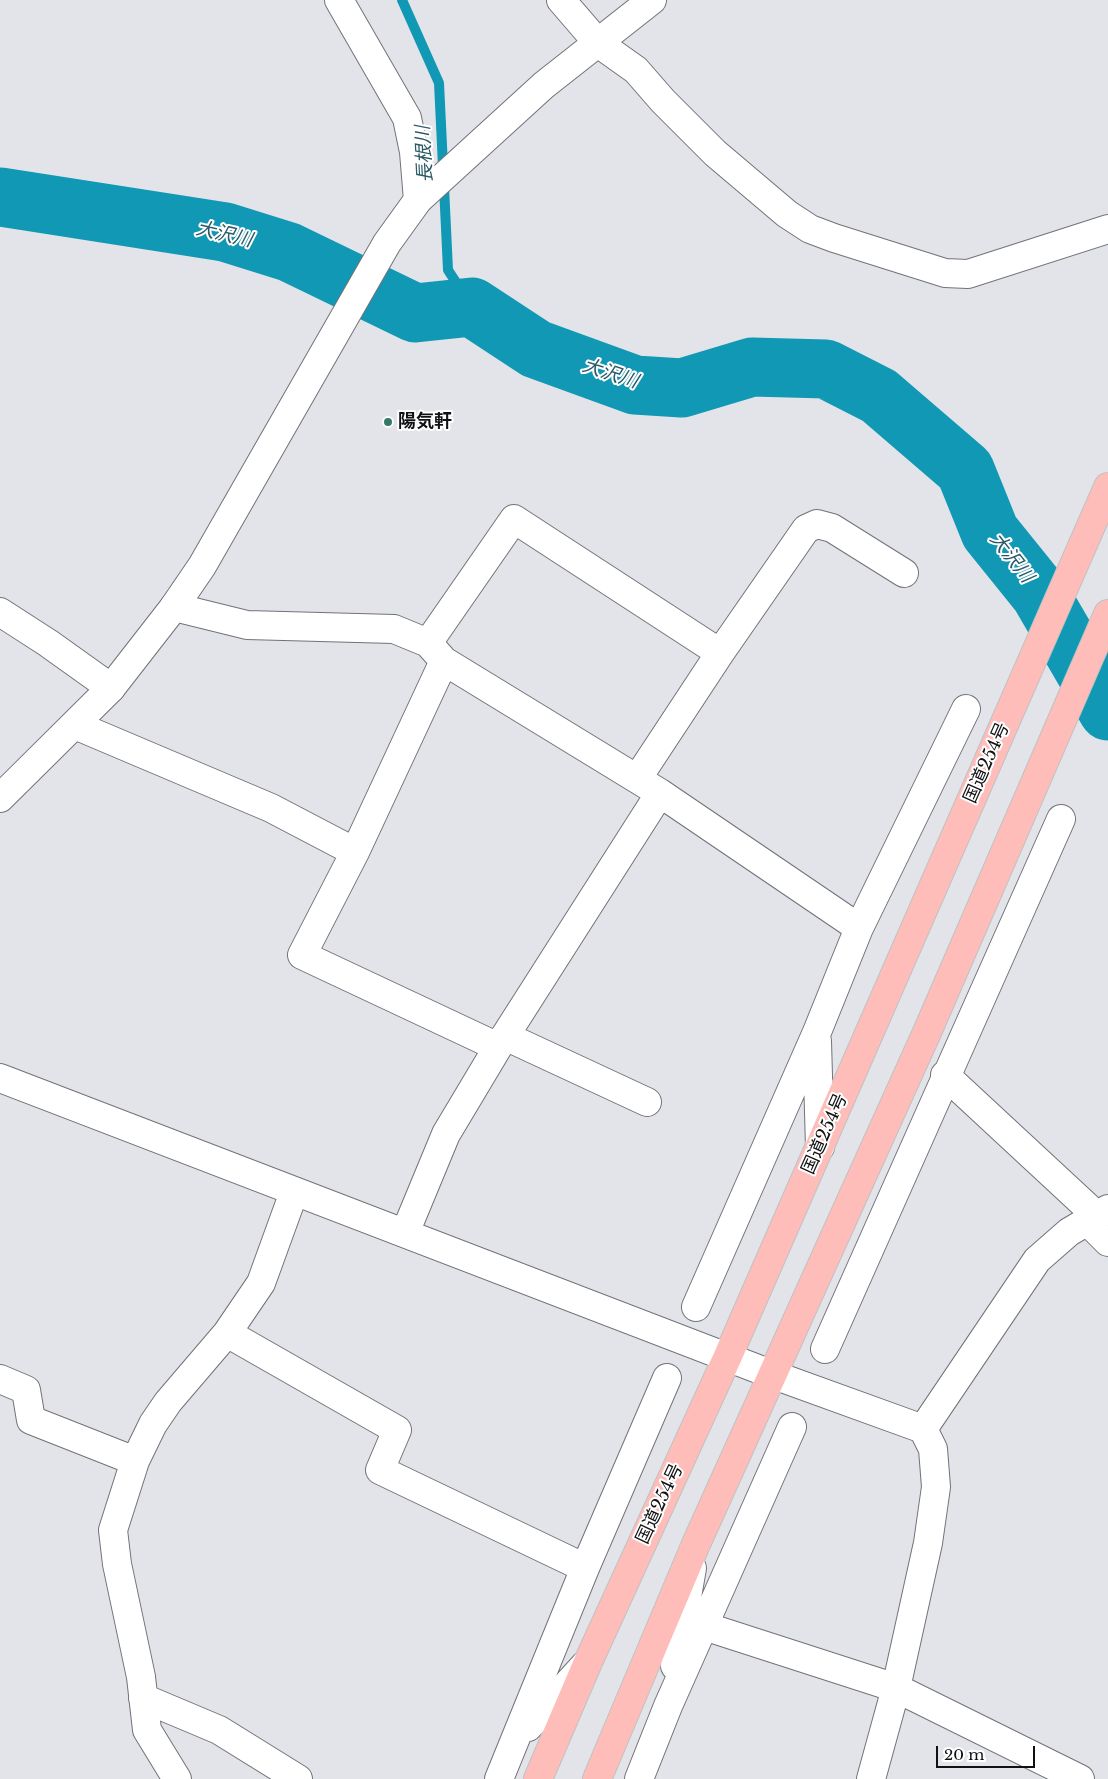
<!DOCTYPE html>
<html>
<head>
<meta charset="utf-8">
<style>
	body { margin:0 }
	#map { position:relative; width:1108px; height:1779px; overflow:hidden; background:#e2e4e9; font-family:"Libre Baskerville",serif }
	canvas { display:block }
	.scale { position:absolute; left:936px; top:1746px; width:99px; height:22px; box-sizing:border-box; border:2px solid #101112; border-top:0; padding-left:6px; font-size:15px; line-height:18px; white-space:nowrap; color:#101112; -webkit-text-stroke:4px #fff; paint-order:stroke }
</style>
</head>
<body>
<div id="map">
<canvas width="1108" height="1779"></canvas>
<div class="scale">20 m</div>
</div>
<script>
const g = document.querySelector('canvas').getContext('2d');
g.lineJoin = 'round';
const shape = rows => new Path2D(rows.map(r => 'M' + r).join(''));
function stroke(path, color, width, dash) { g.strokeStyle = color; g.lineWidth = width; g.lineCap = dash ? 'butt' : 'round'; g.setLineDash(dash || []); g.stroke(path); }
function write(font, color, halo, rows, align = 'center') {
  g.font = font + ' "Libre Baskerville","Noto Sans JP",serif'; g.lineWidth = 4; g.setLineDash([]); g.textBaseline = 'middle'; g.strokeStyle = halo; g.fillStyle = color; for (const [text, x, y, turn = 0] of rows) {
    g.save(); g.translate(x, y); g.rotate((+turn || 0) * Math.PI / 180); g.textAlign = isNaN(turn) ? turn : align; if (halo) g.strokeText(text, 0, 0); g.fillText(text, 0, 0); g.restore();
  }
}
stroke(shape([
	[402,0,439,83,448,270,472,307]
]), '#1198b4', 10);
stroke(shape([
	[0,197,225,232,289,252,415,313,472,307,536,349,635,385,682,388,752,367,826,369,879,396,965,470,990,532,1040,594,1108,711]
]), '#1198b4', 59);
const street = shape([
	[339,0,407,118,414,152,418,200],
	[561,0,598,43,636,70,663,101,715,153,787,214,810,229,834,238,945,273,968,274,1108,229],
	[174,607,247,625,394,629,428,643,444,661,660,793,859,928],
	[0,612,48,643,111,688],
	[428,643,514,519,720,653],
	[444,661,355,852,302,955,498,1047],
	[75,725,271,808,355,852],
	[637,779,720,653,806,529,817,524,832,528,904,573],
	[505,1036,647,1102],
	[817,1041,820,1147],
	[945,1075,1097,1216],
	[0,1078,771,1374,923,1429,933,1449,936,1487,928,1543,896,1688,871,1779],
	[1088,1222,1108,1242],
	[405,1233,446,1134,498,1047,660,793],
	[696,1307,817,1032,859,928,966,709],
	[227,1333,397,1430,380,1470,585,1568],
	[825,1349,1061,819],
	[0,1379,26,1390,31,1420,135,1461],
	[923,1429,1037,1260,1069,1232,1108,1209],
	[704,1626,896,1688,1080,1779],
	[675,1666,692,1568],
	[143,1698,219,1730,298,1779],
	[528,1727,585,1665],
	[177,1779,147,1730,141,1677,117,1564,113,1530,135,1461,153,1424,168,1402,227,1333,261,1283,294,1192],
	[499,1779,585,1568,667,1378],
	[639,1779,668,1706,792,1427]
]);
const secondary = shape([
	[0,798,111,688,174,607,202,566,387,243,418,200,544,85,652,0]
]);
const highway = shape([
	[538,1779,588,1662,728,1356,1108,487],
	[597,1779,696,1544,928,1030,1108,614]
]);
stroke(street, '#727378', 30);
stroke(secondary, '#727378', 30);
stroke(highway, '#c1c1c1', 30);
stroke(street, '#fff', 28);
stroke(secondary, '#fff', 28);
stroke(highway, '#ffbdb9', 28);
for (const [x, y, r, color] of [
	[388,422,5,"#367868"]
]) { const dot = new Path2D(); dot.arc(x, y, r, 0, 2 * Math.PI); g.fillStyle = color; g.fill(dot); stroke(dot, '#fff', 2); }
write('bold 18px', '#101112', '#fff', [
	["陽気軒",398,422]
], 'left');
write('18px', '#101112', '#fff', [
	["国道254号",987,763,-66],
	["国道254号",825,1134,-66],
	["国道254号",660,1504,-65]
]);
write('italic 19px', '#2a5a67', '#fff', [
	["長根川",425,154,-93],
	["大沢川",224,235,13],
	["大沢川",610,374,18],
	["大沢川",1011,558,52]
]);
</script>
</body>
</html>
